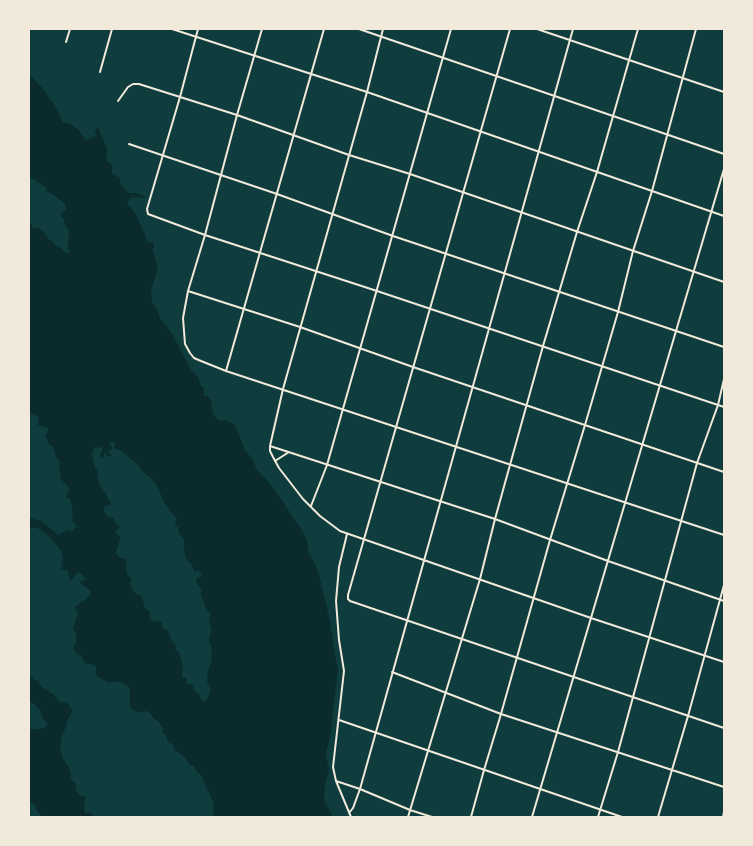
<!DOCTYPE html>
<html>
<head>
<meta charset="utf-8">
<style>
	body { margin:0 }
	#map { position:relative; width:753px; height:846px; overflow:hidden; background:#0f3d3e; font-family:"Space Grotesk",sans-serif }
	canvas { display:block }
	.frame { position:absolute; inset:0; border:30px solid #f1e9da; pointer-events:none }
</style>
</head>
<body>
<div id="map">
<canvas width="753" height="846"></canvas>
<div class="frame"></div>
</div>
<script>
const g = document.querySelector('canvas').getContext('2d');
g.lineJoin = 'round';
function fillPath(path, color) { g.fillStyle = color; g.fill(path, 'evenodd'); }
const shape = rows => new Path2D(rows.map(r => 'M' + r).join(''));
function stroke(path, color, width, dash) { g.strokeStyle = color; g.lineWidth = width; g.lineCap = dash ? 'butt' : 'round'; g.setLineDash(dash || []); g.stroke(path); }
fillPath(shape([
	[29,74,46,92,50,101,52,101,54,104,63,122,73,125,82,134,85,140,90,139,94,137,97,134,94,131,96,130,98,128,107,149,106,160,113,166,112,168,112,173,120,178,120,184,128,193,136,193,145,196,144,198,133,197,130,199,127,203,135,213,146,237,146,238,149,243,152,242,154,245,154,248,152,249,158,268,151,290,152,303,156,307,160,318,172,334,191,370,198,377,201,386,204,388,204,396,208,396,211,399,213,414,217,419,221,421,226,420,235,425,245,450,253,460,256,468,275,490,301,529,307,540,308,552,315,564,319,575,330,621,336,661,338,668,330,737,326,754,329,771,325,784,324,800,333,817,213,817,214,804,212,799,206,787,202,776,196,771,195,767,192,765,190,765,185,757,174,749,174,745,169,743,167,739,167,736,163,733,163,727,147,711,136,712,132,709,130,706,130,689,128,687,123,683,114,681,109,683,100,678,96,675,96,666,92,664,86,664,81,656,78,655,73,649,76,642,76,634,73,628,78,613,75,607,85,600,92,592,80,583,81,581,85,580,85,578,81,573,77,572,70,582,68,571,61,569,63,557,61,551,48,535,45,534,40,529,36,528,32,528,29,527,29,517,31,518,33,518,37,521,39,520,41,521,58,535,70,529,71,532,77,526,72,521,73,518,71,511,73,509,70,499,67,498,66,497,70,489,61,479,59,465,60,461,55,456,56,453,54,451,53,447,49,444,45,436,48,431,48,428,45,427,38,425,38,417,29,412,29,402,31,400,29,400,29,221,32,225,33,229,38,228,42,230,49,238,48,239,53,242,56,246,62,249,64,252,68,253,70,251,68,249,69,230,66,226,63,218,60,216,66,209,65,204,54,195,46,191,46,188,37,181,29,177],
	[112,442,115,443,114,448,121,451,138,465,142,471,151,478,157,486,164,502,171,512,177,518,175,524,176,526,179,528,178,531,180,535,184,540,184,550,186,559,191,563,195,572,198,570,202,574,200,577,197,577,196,582,201,589,201,597,204,601,205,607,208,612,211,613,209,621,211,631,209,641,212,648,211,656,212,661,210,664,207,676,207,681,211,690,206,701,202,701,199,694,196,692,195,692,194,689,192,684,187,684,187,678,185,677,183,678,182,676,183,667,179,652,176,650,175,644,172,641,168,631,162,627,162,623,160,621,154,622,150,619,150,612,145,608,142,597,141,595,136,594,132,589,130,583,132,580,127,574,125,558,120,558,116,553,120,539,120,536,117,535,115,531,119,529,120,527,115,523,114,517,109,517,105,514,104,510,105,506,110,505,111,502,108,500,106,493,103,491,98,481,97,470,95,468,92,455,94,448,99,447,102,448,103,450,100,455,101,458,103,458,105,452,107,453,106,455,111,457,112,455,108,451,113,449,109,444],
	[29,677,32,677,34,680,39,681,39,684,43,688,53,694,59,701,67,703,73,710,66,723,66,727,62,735,60,747,62,756,65,762,68,766,71,774,70,777,72,781,73,781,75,782,76,787,75,789,77,792,82,797,86,796,84,803,85,814,86,814,88,812,92,813,94,817,42,817,36,809,35,804,29,802,29,729,40,729,45,727,47,726,47,724,41,715,40,710,33,703,29,702]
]), '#0a2a2b');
stroke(shape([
	[172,29,367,92,724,216],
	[198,29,180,97,147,209,148,214,205,235,377,291,724,407],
	[262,29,237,115,205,235,188,291,183,318,185,344,190,353,194,358,201,361,226,371,724,535],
	[359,29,724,154],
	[383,29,367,92,283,389,270,446,270,451,273,457,279,468,303,499,320,516,340,531,591,618,724,662],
	[510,29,348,595,348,599,350,601,724,728],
	[537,29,724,92],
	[66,42,70,29],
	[100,72,112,29],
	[118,101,128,87,133,84,139,84,237,115,349,155,410,174,724,282],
	[129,144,277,194,393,236,724,347],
	[188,291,300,327,413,367,724,472],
	[226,371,324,29],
	[270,446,495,519,608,561,724,601],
	[275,461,289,452],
	[311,506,327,465,451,29],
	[347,534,339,567,336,601,339,640,344,671,333,767,336,781,351,817],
	[392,672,501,714,724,787],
	[339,720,622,817],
	[336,781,360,789,410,810,432,817],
	[349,813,353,808,360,789,573,29],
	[408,817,480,579,495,519,543,346,577,232,597,172,638,29],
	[471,817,484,770,501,714,550,540,585,425,618,312,633,251,652,191,696,29],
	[532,817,724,169],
	[598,817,618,752,697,463,718,405,724,379],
	[658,817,688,716,724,585],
	[723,817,724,812]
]), '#f1e9da', 2);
</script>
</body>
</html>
